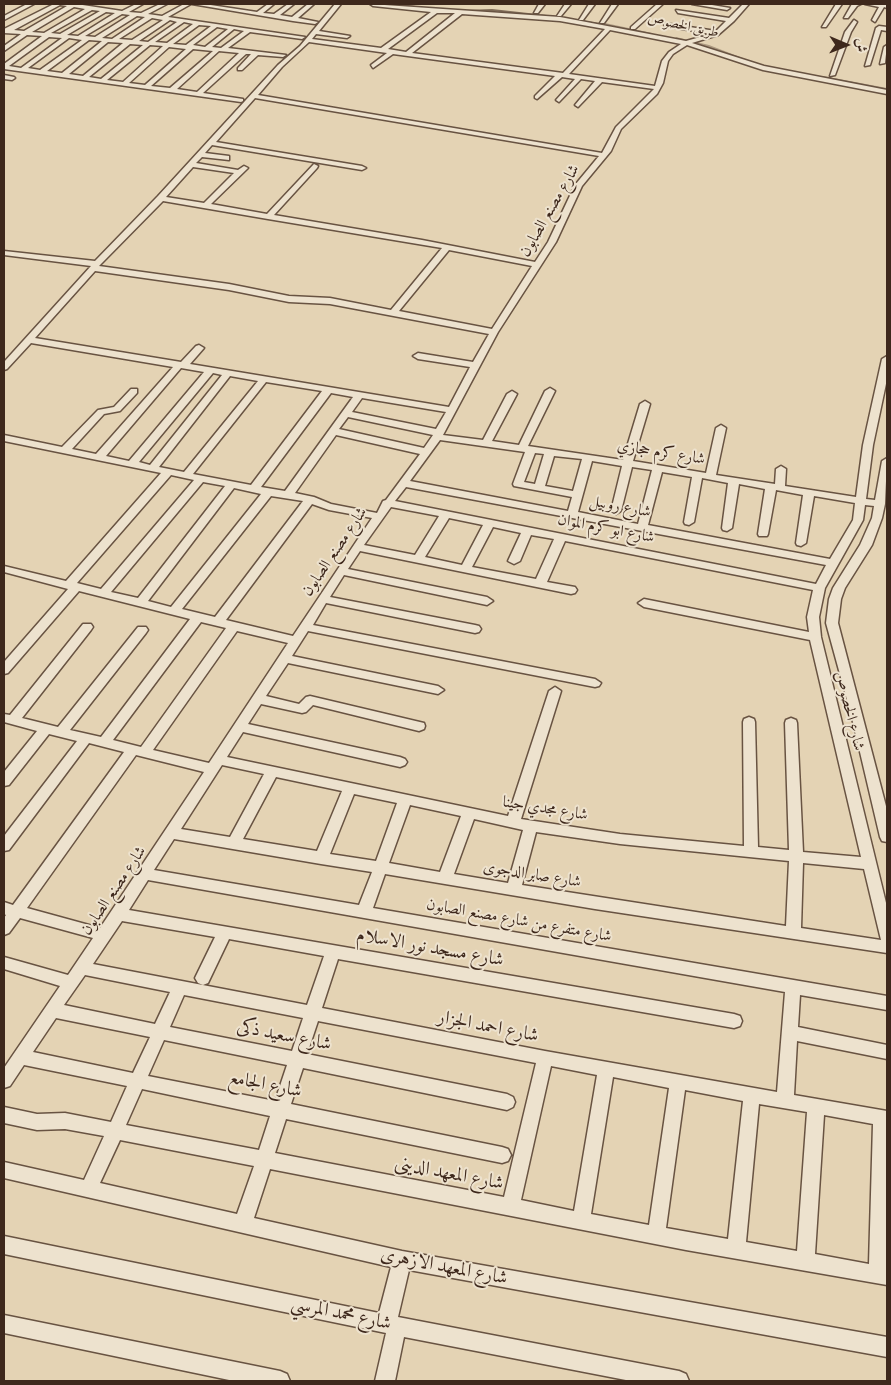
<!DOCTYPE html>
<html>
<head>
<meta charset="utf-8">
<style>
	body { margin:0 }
	#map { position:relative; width:891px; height:1385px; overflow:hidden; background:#e4d3b4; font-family:"IM FELL French Canon",Amiri,serif }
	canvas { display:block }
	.frame { position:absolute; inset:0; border:5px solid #3e281c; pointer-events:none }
	.north { position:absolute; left:821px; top:20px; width:50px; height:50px; -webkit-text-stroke:4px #ede2ce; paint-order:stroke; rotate:91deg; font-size:14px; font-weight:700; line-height:20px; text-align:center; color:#3e281c }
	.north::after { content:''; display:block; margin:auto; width:18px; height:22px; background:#3e281c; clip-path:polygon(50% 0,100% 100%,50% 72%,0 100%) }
</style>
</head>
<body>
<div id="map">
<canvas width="891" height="1385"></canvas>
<div class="frame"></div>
<div class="north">ش</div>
</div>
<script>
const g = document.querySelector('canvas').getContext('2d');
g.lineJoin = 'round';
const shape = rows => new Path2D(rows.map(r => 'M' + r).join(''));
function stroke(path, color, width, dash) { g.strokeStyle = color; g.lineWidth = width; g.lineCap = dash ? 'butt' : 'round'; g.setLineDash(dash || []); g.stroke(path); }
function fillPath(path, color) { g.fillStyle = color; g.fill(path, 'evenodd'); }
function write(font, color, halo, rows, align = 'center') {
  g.font = font + ' "IM FELL French Canon",Amiri,serif'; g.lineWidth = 4; g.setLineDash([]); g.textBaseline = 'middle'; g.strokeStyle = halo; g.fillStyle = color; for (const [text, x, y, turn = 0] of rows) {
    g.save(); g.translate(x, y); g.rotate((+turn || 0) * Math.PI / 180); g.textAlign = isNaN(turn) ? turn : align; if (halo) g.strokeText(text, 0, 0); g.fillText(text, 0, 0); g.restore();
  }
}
stroke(shape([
	[393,4,423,8],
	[463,11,492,10,555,17],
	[574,20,605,25]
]), '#806c58', 2);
fillPath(shape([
	[605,23,652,33,655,35,652,37,603,26,605,23],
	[676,37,709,45,758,64,753,65,705,47,674,40,676,37],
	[823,76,887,88,887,92,821,79,821,77,823,76]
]), '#ac9980');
const minor = shape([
	[27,4,34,4,4,20,4,16,27,4],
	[54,4,76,4,122,11,136,4,143,4,129,12,141,13,160,4,167,4,148,14,162,16,184,4,191,4,168,17,305,37,302,39,250,32,228,48,286,55,283,57,258,55,242,70,238,70,238,68,251,54,246,54,203,93,243,99,243,101,241,102,4,69,4,64,42,36,27,35,4,51,4,46,21,34,4,33,4,29,54,4],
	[60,5,67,6,24,31,14,30,60,5],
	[74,7,85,9,44,33,32,32,74,7],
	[92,10,100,11,60,34,51,33,92,10],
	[106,12,115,13,78,36,67,35,106,12],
	[122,14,130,15,95,37,85,36,122,14],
	[137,16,145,17,112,39,102,38,137,16],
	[152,18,163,20,132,40,119,39,152,18],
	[170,20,177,22,148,42,139,41,170,20],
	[184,22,193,24,167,43,155,42,184,22],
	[199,25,211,26,186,45,173,44,199,25],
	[217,27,228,29,205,47,193,45,217,27],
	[234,29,244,31,221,48,212,47,234,29],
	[49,37,62,38,21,68,9,66,49,37],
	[69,38,82,40,40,70,28,68,69,38],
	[89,40,102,41,62,73,47,71,89,40],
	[108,42,123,43,83,76,69,74,108,42],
	[130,44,143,45,101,79,89,77,130,44],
	[150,45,163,46,123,82,107,80,150,45],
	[169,47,186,49,145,85,129,83,169,47],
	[193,49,213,51,170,88,151,86,193,49],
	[219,51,239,53,197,92,177,89,219,51],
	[192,4,204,4,257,12,268,4,274,4,263,13,274,14,288,4,294,4,280,15,292,17,308,4,314,4,298,18,318,22,315,24,293,21,192,4],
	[335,4,341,4,319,31,350,36,347,38,316,34,312,39,381,48,431,12,373,6,370,4,560,17,686,41,711,34,665,26,663,23,716,31,726,21,678,13,676,10,729,18,743,4,749,4,734,21,718,35,692,43,764,66,887,90,887,94,763,70,687,45,673,54,668,61,663,83,657,94,621,129,611,151,582,186,556,242,498,332,443,435,483,440,507,394,512,391,517,394,492,441,519,445,545,391,550,388,555,391,528,446,623,460,640,404,645,401,650,404,633,461,706,473,716,428,721,425,726,428,716,475,775,484,776,469,781,466,786,469,785,486,856,497,863,445,882,359,887,356,887,379,873,445,866,499,875,500,882,461,887,458,885,504,882,518,872,545,845,588,841,599,838,623,887,810,887,842,882,841,880,837,852,718,826,623,829,599,833,588,860,545,872,518,874,506,865,505,863,520,825,588,819,617,821,637,887,907,887,953,595,909,385,874,373,908,887,996,887,1010,800,995,798,1027,887,1045,887,1059,797,1041,794,1095,887,1111,887,1285,686,1250,270,1169,254,1218,402,1251,887,1337,887,1357,409,1270,398,1317,679,1371,686,1374,689,1381,631,1381,404,1337,395,1381,375,1381,386,1333,4,1254,4,1236,379,1313,391,1267,4,1178,4,1162,84,1180,104,1136,65,1129,37,1130,4,1123,4,1107,37,1114,65,1113,111,1122,127,1086,24,1065,10,1086,4,1088,4,1068,60,986,4,969,4,957,68,975,93,938,20,918,9,933,4,935,4,918,6,915,4,914,4,902,13,905,124,752,89,743,9,850,4,851,4,836,77,741,49,734,9,785,4,786,4,772,37,731,4,722,4,714,10,715,83,624,91,624,93,627,91,630,22,718,58,727,138,627,146,627,148,630,146,633,70,730,101,737,190,619,79,591,8,673,4,674,4,662,68,589,4,572,4,566,66,581,161,473,4,441,4,435,62,447,98,410,114,407,131,389,137,389,137,393,120,411,104,414,72,449,96,454,173,367,31,343,7,369,4,370,4,362,91,266,4,255,4,251,95,261,158,196,278,65,300,46,335,4],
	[437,13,455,13,406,52,388,49,437,13],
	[462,14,560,21,605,29,563,73,412,53,462,14],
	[610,30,681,44,669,52,662,61,655,86,569,74,610,30],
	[309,42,387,53,371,65,373,68,393,54,555,76,535,96,535,98,537,99,562,77,575,79,556,100,559,102,581,79,595,81,575,105,578,107,602,82,654,89,616,127,602,153,258,95,282,67,309,42],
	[255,98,599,156,575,185,548,242,535,262,422,240,274,215,317,168,318,166,314,164,267,214,211,204,248,168,244,166,238,170,196,163,202,157,229,160,229,156,205,153,212,145,362,170,366,168,362,166,216,142,255,98],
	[193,167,234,173,204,203,166,197,193,167],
	[163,201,268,219,442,248,391,310,330,298,289,296,229,284,99,266,163,201],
	[449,250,532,266,492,329,399,311,449,250],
	[95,271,229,290,289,302,330,304,489,334,473,362,418,353,413,356,418,359,470,367,449,407,190,364,204,348,199,345,196,346,181,362,35,338,95,271],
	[181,368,204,372,129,461,106,456,181,368],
	[213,373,222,375,150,465,139,462,213,373],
	[230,376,258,381,184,472,159,467,230,376],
	[266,382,322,391,251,485,193,474,266,382],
	[331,393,353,397,285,491,261,487,331,393],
	[362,398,446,412,436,429,352,412,362,398],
	[348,417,433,435,424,448,339,429,348,417],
	[336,435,420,454,386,500,383,501,377,513,331,504,314,497,295,493,336,435],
	[440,440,525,452,513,484,514,486,572,497,568,511,410,481,440,440],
	[535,453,544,454,535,484,524,482,535,453],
	[554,456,582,459,573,491,545,486,554,456],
	[592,461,622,466,611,511,616,514,621,511,632,467,652,470,638,524,578,512,592,461],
	[662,472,692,477,684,522,685,524,689,525,694,522,702,478,728,483,722,528,723,530,727,531,732,528,739,484,765,489,758,534,759,536,767,536,768,534,776,490,803,495,796,543,797,545,801,546,806,543,814,496,855,503,853,520,830,559,648,525,662,472],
	[171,475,194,480,101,589,77,583,171,475],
	[203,482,225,486,138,598,111,592,203,482],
	[406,487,572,518,826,565,816,584,395,501,406,487],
	[234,488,261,494,171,607,148,601,234,488],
	[271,496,303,501,215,617,182,609,271,496],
	[312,504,329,510,372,518,293,636,226,620,312,504],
	[391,507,439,516,415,555,364,545,391,507],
	[449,518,483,525,462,565,425,557,449,518],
	[493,527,521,533,508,561,514,564,520,561,531,535,554,539,536,579,472,567,493,527],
	[565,541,813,590,807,617,809,632,644,599,638,603,644,607,810,640,861,857,803,852,797,723,796,720,791,718,786,720,785,723,789,850,758,847,755,722,754,719,749,717,744,719,743,722,744,846,620,834,521,819,561,691,555,687,549,691,508,816,227,757,243,732,400,767,405,765,407,762,405,759,400,757,248,724,261,704,302,713,306,712,313,705,419,731,424,729,425,726,424,723,310,696,306,697,299,704,266,696,288,663,438,694,444,690,438,686,292,656,308,631,595,687,599,686,601,683,595,679,313,625,326,603,475,633,479,632,481,629,479,626,475,625,330,597,344,575,487,605,493,601,487,597,348,569,360,551,571,594,575,593,577,590,575,587,547,582,565,541],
	[201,622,226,628,141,747,113,740,201,622],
	[237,631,288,643,209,763,153,750,237,631],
	[136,755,204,772,100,928,27,908,136,755],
	[222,765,264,774,230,837,181,829,222,765],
	[276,777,342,791,317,851,243,839,276,777],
	[354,794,397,803,376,861,330,854,354,794],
	[410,805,461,816,440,872,389,863,410,805],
	[474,819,523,830,508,883,454,874,474,819],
	[536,832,620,844,789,861,786,926,522,885,536,832],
	[174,839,321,864,372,872,359,905,154,870,174,839],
	[803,863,864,869,881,940,801,928,803,863],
	[148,880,785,992,777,1092,545,1051,322,1008,338,959,734,1028,740,1026,742,1021,740,1016,734,1014,129,910,148,880],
	[122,921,215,937,195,978,198,983,203,985,208,983,229,939,324,956,307,1005,93,964,122,921],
	[85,975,170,992,155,1024,64,1005,85,975],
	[184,995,303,1018,292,1051,170,1027,184,995],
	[56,1018,150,1037,133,1073,33,1052,56,1018],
	[318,1021,536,1063,504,1197,275,1153,286,1119,502,1163,508,1161,511,1155,508,1149,502,1147,291,1104,303,1068,507,1110,513,1107,515,1102,513,1097,507,1094,307,1054,318,1021],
	[164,1040,287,1065,275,1101,148,1076,164,1040],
	[551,1066,597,1075,574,1211,521,1200,551,1066],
	[613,1077,669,1088,649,1225,591,1214,613,1077],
	[142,1089,270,1116,259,1150,126,1125,142,1089],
	[685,1090,743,1101,728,1239,666,1228,685,1090],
	[759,1104,807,1112,797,1251,746,1242,759,1104],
	[824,1115,873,1124,869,1264,815,1254,824,1115],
	[120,1140,254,1166,237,1214,100,1183,120,1140],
	[539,4,545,4,538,13,534,13,539,4],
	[565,4,571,4,561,16,557,16,565,4],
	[589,4,595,4,583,20,579,20,589,4],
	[612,4,618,4,604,23,600,23,612,4],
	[657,4,663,4,635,29,631,29,631,27,657,4],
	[692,4,706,4,730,8,727,10,692,4],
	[836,4,842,4,826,27,822,27,836,4],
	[852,4,861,4,857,6,848,18,844,18,852,4],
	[865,4,887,4,887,8,884,7,875,22,872,20,879,7,865,4],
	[854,20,857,22,851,32,835,75,830,76,845,32,854,20],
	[879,26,887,27,887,31,881,30,870,65,865,66,876,28,879,26],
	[887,45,885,63,880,64,884,47,887,45],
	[4,75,14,77,15,78,12,80,4,79,4,75],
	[4,1315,280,1371,287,1374,290,1381,234,1381,4,1333,4,1315]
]);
stroke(minor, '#685342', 3);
fillPath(minor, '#ede2ce');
write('14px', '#3e281c', '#ede2ce', [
	["طريق الخصوص",683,26,12]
]);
write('16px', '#3e281c', '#ede2ce', [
	["شارع مصنع الصابون",550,211,-60],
	["شارع كرم حجازي",661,453,9],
	["شارع روبيل",620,507,11],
	["شارع ابو كرم الموان",606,529,11],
	["شارع مصنع الصابون",335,552,-56],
	["شارع الخصوص",849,711,76],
	["شارع مجدي جينا",545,809,9],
	["شارع صابر الدجوى",532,875,9],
	["شارع مصنع الصابون",114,891,-56],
	["شارع متفرع من شارع مصنع الصابون",519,921,10]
]);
write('19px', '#3e281c', '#ede2ce', [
	["شارع مسجد نور الاسلام",430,948,10],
	["شارع احمد الجزار",488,1027,11],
	["شارع سعيد ذكى",284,1036,11],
	["شارع الجامع",265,1085,11],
	["شارع المعهد الدينى",449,1174,11],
	["شارع المعهد الازهرى",444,1267,11],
	["شارع محمد المرسي",341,1314,12]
]);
</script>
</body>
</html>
